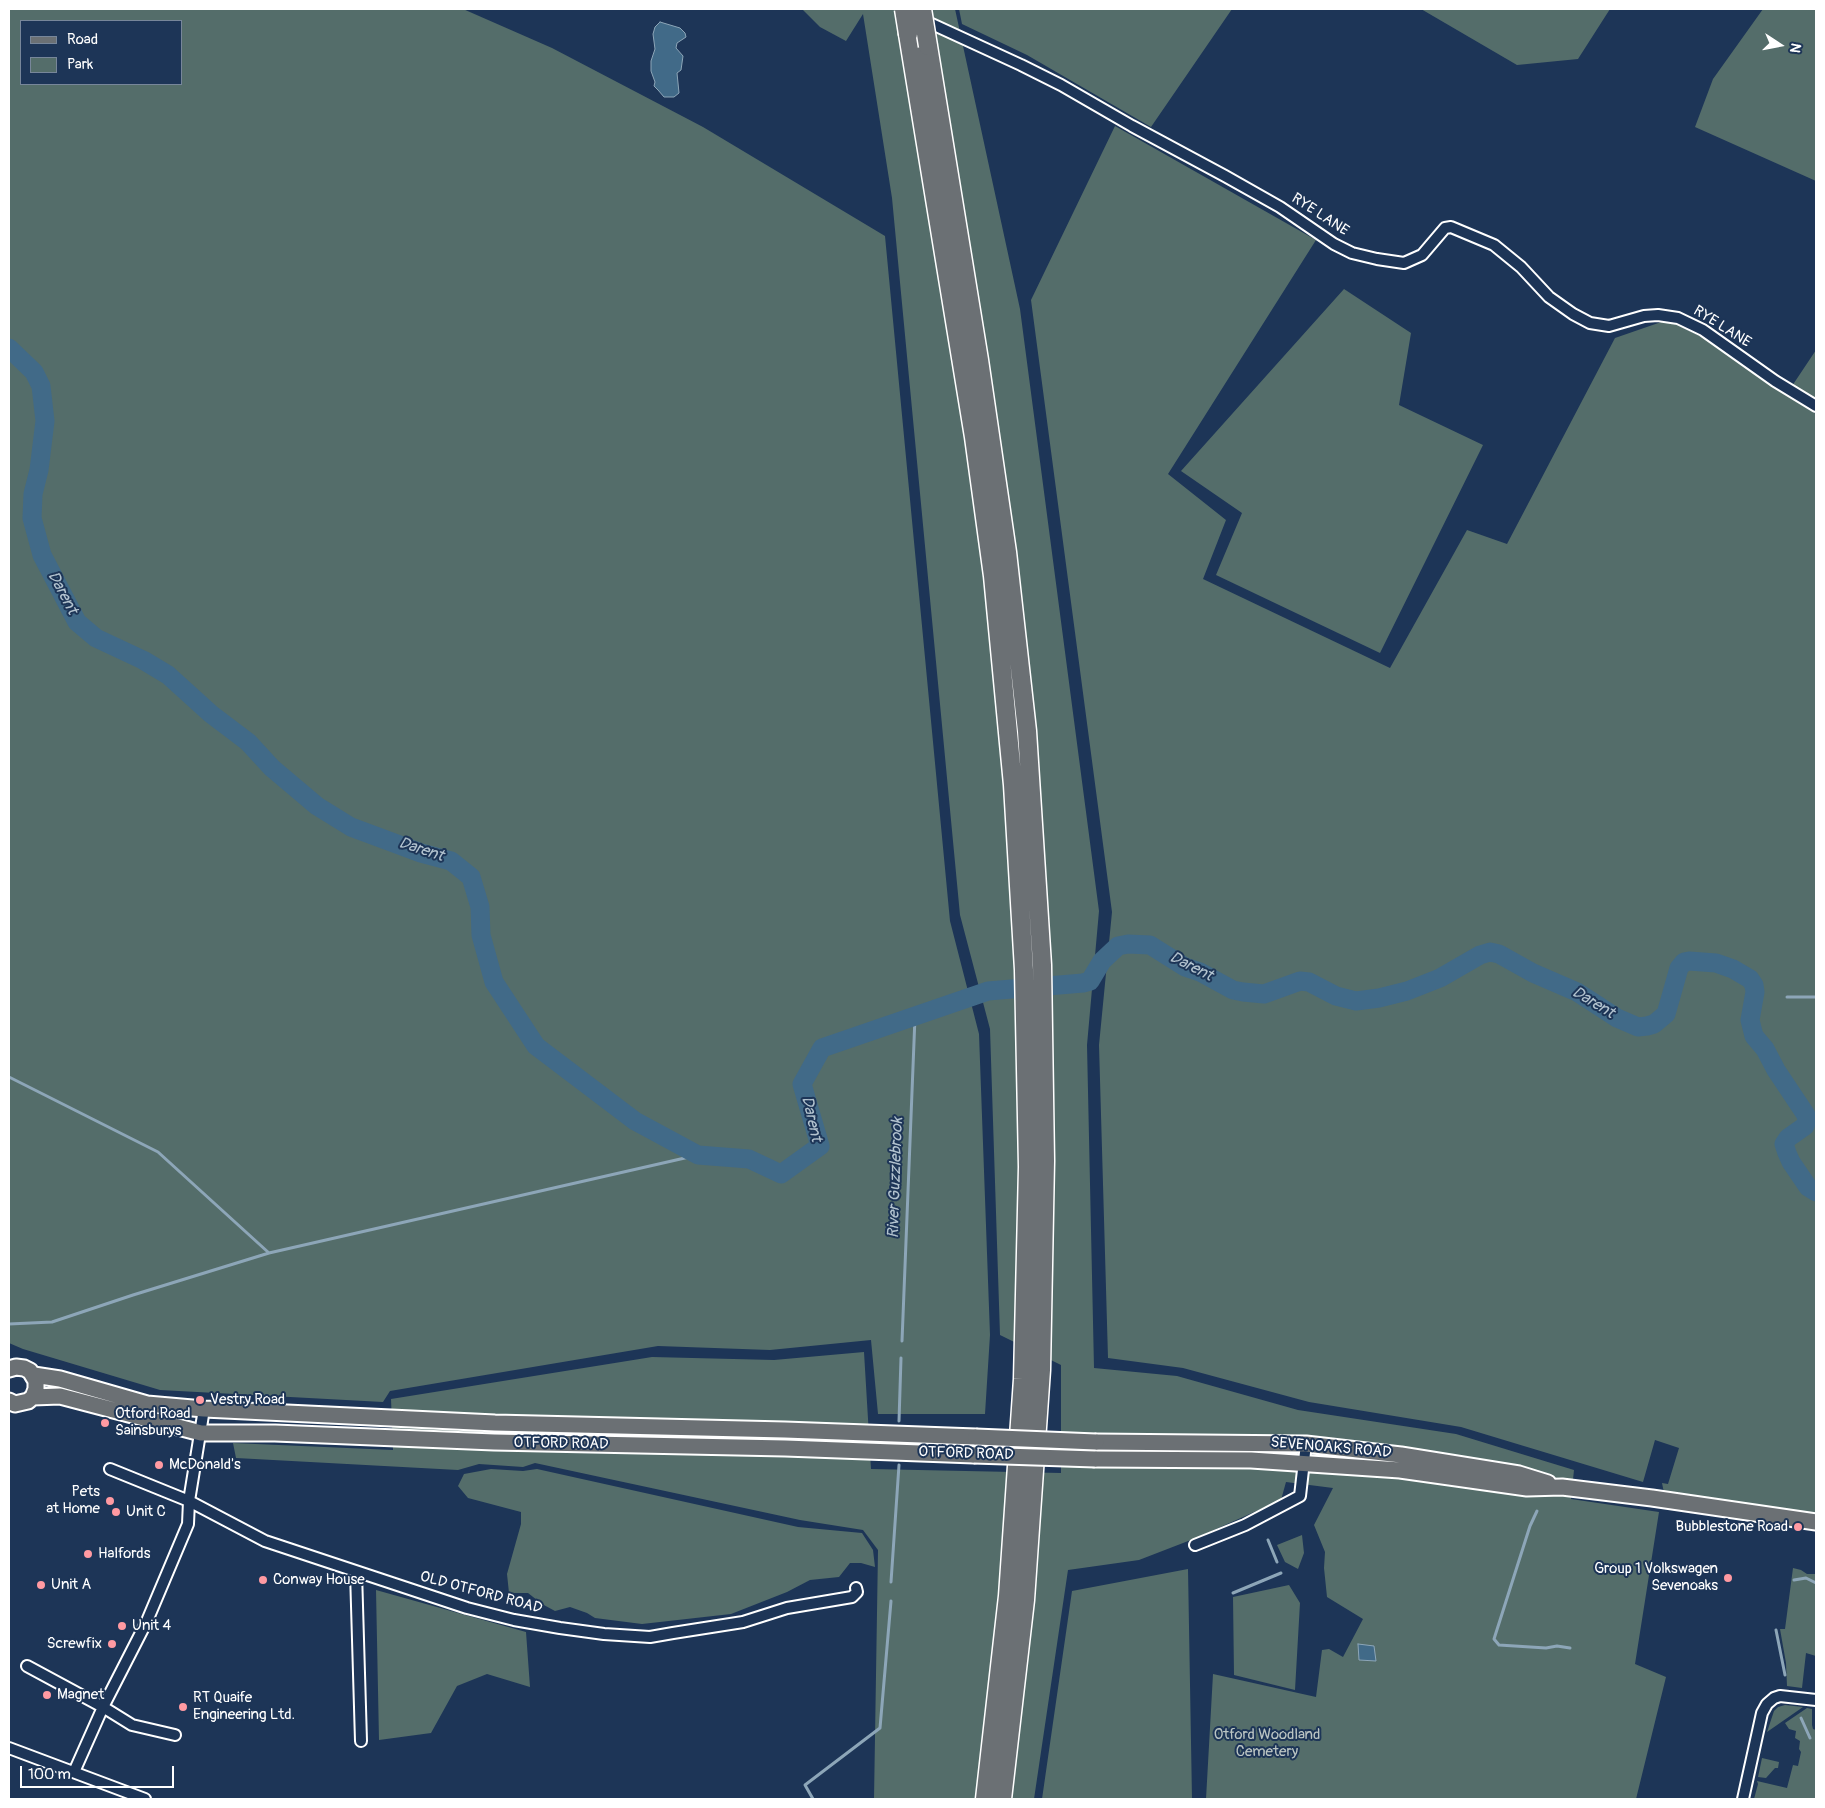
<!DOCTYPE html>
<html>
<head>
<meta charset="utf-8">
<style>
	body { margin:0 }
	#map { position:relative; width:1825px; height:1808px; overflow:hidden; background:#1d3557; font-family:Pangolin,sans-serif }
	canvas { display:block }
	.frame { position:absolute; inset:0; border:10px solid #fff; pointer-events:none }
	.legend { position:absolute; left:20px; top:20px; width:162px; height:65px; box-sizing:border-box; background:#1d3557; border:1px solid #77869a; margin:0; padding:6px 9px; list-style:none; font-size:15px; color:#fff }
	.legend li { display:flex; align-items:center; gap:10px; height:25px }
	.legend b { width:25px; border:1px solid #77869a }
	.north { position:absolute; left:1755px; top:20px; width:50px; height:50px; -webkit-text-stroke:4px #1d3557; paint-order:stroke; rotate:101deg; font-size:14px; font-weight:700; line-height:20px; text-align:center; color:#fff }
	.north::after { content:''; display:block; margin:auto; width:18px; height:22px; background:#fff; clip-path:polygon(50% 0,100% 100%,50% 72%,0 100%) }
	.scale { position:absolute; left:20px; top:1766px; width:154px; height:22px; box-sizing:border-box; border:2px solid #fff; border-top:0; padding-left:6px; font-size:15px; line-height:18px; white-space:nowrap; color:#fff; -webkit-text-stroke:4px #1d3557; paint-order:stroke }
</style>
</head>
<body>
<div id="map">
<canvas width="1825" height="1808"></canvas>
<div class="frame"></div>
<ul class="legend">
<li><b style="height:6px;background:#6b7074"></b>Road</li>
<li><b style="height:14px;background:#546d6a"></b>Park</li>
</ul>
<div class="north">N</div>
<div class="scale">100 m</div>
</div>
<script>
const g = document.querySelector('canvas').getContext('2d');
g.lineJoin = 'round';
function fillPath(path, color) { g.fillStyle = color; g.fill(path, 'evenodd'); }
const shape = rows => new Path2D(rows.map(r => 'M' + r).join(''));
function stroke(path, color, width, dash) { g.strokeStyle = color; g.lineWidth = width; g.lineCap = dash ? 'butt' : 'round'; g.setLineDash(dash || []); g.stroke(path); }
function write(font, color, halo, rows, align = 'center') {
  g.font = font + ' Pangolin,sans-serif'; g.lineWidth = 4; g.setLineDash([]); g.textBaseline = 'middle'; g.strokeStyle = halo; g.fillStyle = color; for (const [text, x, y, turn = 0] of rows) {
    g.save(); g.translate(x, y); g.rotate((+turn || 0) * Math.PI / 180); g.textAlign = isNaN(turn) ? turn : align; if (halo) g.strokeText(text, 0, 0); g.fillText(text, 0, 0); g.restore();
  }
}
fillPath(shape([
	[9,9,463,9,552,48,703,127,885,236,950,921,979,1034,990,1335,985,1414,878,1414,871,1340,770,1350,658,1346,390,1391,383,1402,160,1390,23,1349,9,1343],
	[21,21,181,21,181,84,21,84],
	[802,9,955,9,1020,309,1099,911,1087,1045,1094,1368,1177,1376,1298,1410,1456,1434,1574,1470,1571,1499,1659,1512,1635,1664,1666,1677,1636,1799,1206,1799,1213,1674,1316,1697,1322,1650,1329,1649,1343,1657,1363,1619,1327,1597,1324,1568,1325,1552,1314,1525,1333,1488,1286,1482,1281,1500,1196,1538,1139,1560,1068,1570,1034,1799,874,1799,878,1550,863,1530,800,1520,535,1463,523,1467,479,1464,458,1470,236,1458,233,1443,393,1450,391,1399,652,1357,774,1360,864,1352,871,1469,1061,1473,1061,1365,1000,1335,990,1029,960,915,892,198,863,14,846,41,820,27],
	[959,9,1232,9,1151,127,1027,55,962,24],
	[1421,9,1610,9,1578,59,1517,65],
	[1763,9,1816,9,1816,181,1695,127,1713,79],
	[1115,126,1316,240,1168,474,1226,520,1203,579,1390,668,1467,530,1507,544,1615,338,1667,320,1710,341,1816,414,1816,1516,1664,1493,1662,1483,1668,1484,1679,1448,1655,1440,1643,1482,1461,1427,1309,1402,1183,1368,1108,1358,1099,1045,1112,912,1031,300],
	[1344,289,1411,333,1399,405,1483,445,1380,653,1216,575,1242,513,1181,471],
	[1816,350,1816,401,1792,386],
	[491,1469,523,1471,537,1469,798,1527,862,1533,873,1550,875,1567,861,1563,850,1563,839,1577,810,1580,787,1592,731,1614,642,1624,595,1618,587,1613,570,1607,555,1611,542,1604,528,1593,509,1593,507,1574,521,1524,521,1512,468,1498,458,1486,464,1474],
	[1302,1535,1304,1553,1298,1569,1285,1562,1277,1545],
	[1793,1568,1801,1570,1807,1574,1816,1574,1816,1656,1806,1653,1802,1688,1787,1686,1786,1663,1780,1629,1785,1629],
	[1188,1569,1192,1799,1042,1799,1072,1591],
	[1289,1585,1300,1603,1295,1690,1234,1675,1233,1597],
	[376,1590,526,1632,530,1687,487,1674,457,1686,431,1733,379,1740],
	[1785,1705,1803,1707,1767,1732,1774,1711,1778,1707],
	[1807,1708,1812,1709,1812,1725,1813,1729,1816,1730,1816,1799,1754,1799,1758,1784,1757,1781,1787,1788,1793,1765,1798,1766,1801,1752,1799,1749,1800,1741,1795,1738,1796,1731,1789,1729,1785,1723],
	[1762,1758,1779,1762,1778,1768,1775,1768,1766,1778,1758,1777]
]), '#546d6a');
const water = shape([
	[660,22,680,28,685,33,686,37,677,43,676,48,683,56,681,70,677,73,679,93,674,97,664,97,658,90,654,86,655,82,651,71,651,61,655,49,653,34,655,27,660,22],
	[1358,1644,1374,1646,1376,1661,1359,1660,1358,1644]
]);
fillPath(water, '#416a88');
stroke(water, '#8da6b8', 1);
stroke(shape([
	[1787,997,1816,997],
	[9,1077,158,1152,269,1253,698,1155],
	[9,1324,52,1322,133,1295,269,1253],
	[902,1341,915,1017],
	[899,1421,901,1358],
	[1537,1511,1530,1526,1494,1639,1499,1645,1546,1648,1557,1646,1570,1648],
	[1268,1540,1277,1562],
	[1794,1580,1806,1578,1816,1583],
	[891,1582,899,1465],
	[1233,1593,1281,1573],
	[1776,1630,1785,1675],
	[1801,1718,1810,1738],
	[813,1799,805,1785,880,1728,891,1601]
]), '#8da6b8', 3);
stroke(shape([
	[9,348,34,372,41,386,45,421,39,470,33,494,32,518,42,555,77,622,96,638,143,660,168,675,211,714,248,742,272,768,317,806,351,827,421,853,451,861,471,877,480,907,481,935,494,982,536,1046,635,1121,698,1155,749,1159,781,1174,820,1146,802,1084,822,1048,988,991,1083,983,1090,981,1102,961,1118,946,1128,944,1150,945,1185,967,1200,972,1233,990,1243,992,1264,994,1300,981,1309,982,1336,996,1356,1001,1379,998,1407,991,1440,978,1480,955,1490,952,1499,954,1533,973,1577,992,1617,1018,1638,1027,1647,1026,1654,1024,1666,1014,1679,968,1684,962,1689,961,1716,963,1733,969,1750,979,1754,985,1755,992,1750,1020,1754,1036,1765,1049,1776,1070,1806,1115,1807,1120,1805,1126,1788,1138,1784,1144,1787,1153,1791,1162,1808,1187,1816,1192]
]), '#416a88', 19);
const minor = shape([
	[921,19,1021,65,1061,85,1132,126,1225,176,1280,207,1334,244,1352,253,1377,259,1404,263,1422,255,1445,228,1451,227,1494,245,1521,267,1549,297,1573,314,1590,323,1609,326,1644,316,1658,315,1678,318,1703,330,1775,381,1816,406],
	[110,1469,189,1501,265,1541,467,1608,514,1620,560,1628,604,1634,650,1637,673,1633,743,1622,787,1608,852,1597,857,1592,856,1588],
	[1195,1545,1245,1525,1300,1496,1306,1444],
	[356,1572,361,1741],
	[27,1666,103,1707,132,1725,175,1735],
	[9,1748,145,1799],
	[74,1772,103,1707,147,1621,188,1524,189,1501,204,1409],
	[1743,1799,1762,1713,1767,1704,1774,1698,1780,1696,1816,1700]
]);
const primary = shape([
	[9,1369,16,1367,24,1368,30,1371,36,1381,36,1389,33,1397,28,1401,15,1404,9,1401],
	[34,1375,60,1379,147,1404,204,1409,495,1423,785,1430,976,1437],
	[33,1397,60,1396,201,1433,275,1433,494,1442,785,1448,974,1455],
	[1096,1442,1306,1444,1401,1455,1519,1474,1548,1483],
	[1095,1459,1251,1460,1400,1470,1527,1488,1562,1487,1652,1498,1816,1522]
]);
const motorway = shape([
	[908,34,974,437,993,576,1013,785,1024,970,1028,1167,1023,1379,1008,1596,985,1799],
	[928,46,979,360,1007,552,1027,731,1042,965,1045,1161,1041,1370,1025,1600,1002,1799]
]);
stroke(minor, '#fff', 14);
stroke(primary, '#fff', 19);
stroke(motorway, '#fff', 21);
stroke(minor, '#1d3557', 10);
stroke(primary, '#6b7074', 15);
stroke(motorway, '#6b7074', 18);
const primaryBridge = shape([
	[976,1437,1096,1442],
	[974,1455,1095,1459]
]);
const motorwayBridge = shape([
	[904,9,908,34],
	[922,9,928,46]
]);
stroke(primaryBridge, '#fff', 19, []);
stroke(motorwayBridge, '#fff', 21, []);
stroke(primaryBridge, '#6b7074', 15);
stroke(motorwayBridge, '#6b7074', 18);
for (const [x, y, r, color] of [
	[200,1400,5,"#ff9aa2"],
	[105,1423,5,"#ff9aa2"],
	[159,1465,5,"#ff9aa2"],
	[110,1501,5,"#ff9aa2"],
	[116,1512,5,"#ff9aa2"],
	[1798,1527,5,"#ff9aa2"],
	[88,1554,5,"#ff9aa2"],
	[1728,1578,5,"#ff9aa2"],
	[263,1580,5,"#ff9aa2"],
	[41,1585,5,"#ff9aa2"],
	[122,1626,5,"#ff9aa2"],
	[112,1644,5,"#ff9aa2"],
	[47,1695,5,"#ff9aa2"],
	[183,1707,5,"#ff9aa2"]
]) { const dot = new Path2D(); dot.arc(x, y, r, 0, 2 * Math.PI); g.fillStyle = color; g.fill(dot); stroke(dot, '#1d3557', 2); }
write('15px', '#fff', '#1d3557', [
	["RYE LANE",1320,215,33],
	["RYE LANE",1722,327,32],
	["OTFORD ROAD",561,1444,1],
	["SEVENOAKS ROAD",1331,1448,5],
	["OTFORD ROAD",966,1454,2],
	["OLD OTFORD ROAD",481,1593,15]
]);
write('15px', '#fff', '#1d3557', [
	["Vestry Road",210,1400],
	["Otford Road",115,1414],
	["Sainsburys",115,1431],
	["McDonald's",169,1465],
	["Pets",100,1492,"right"],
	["at Home",100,1509,"right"],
	["Unit C",126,1512],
	["Bubblestone Road",1788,1527,"right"],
	["Halfords",98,1554],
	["Group 1 Volkswagen",1718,1569,"right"],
	["Sevenoaks",1718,1586,"right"],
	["Conway House",273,1580],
	["Unit A",51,1585],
	["Unit 4",132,1626],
	["Screwfix",102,1644,"right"],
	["Magnet",57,1695],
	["RT Quaife",193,1698],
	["Engineering Ltd.",193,1715]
], 'left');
write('15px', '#bbc5c3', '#1d3557', [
	["Otford Woodland",1267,1735],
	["Cemetery",1267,1752]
]);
write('italic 16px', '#b3c3cf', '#1d3557', [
	["Darent",62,593,62],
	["Darent",421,850,18],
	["Darent",1191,967,27],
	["Darent",1593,1003,31],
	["Darent",811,1119,77],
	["River Guzzlebrook",896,1178,-88]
]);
</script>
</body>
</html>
